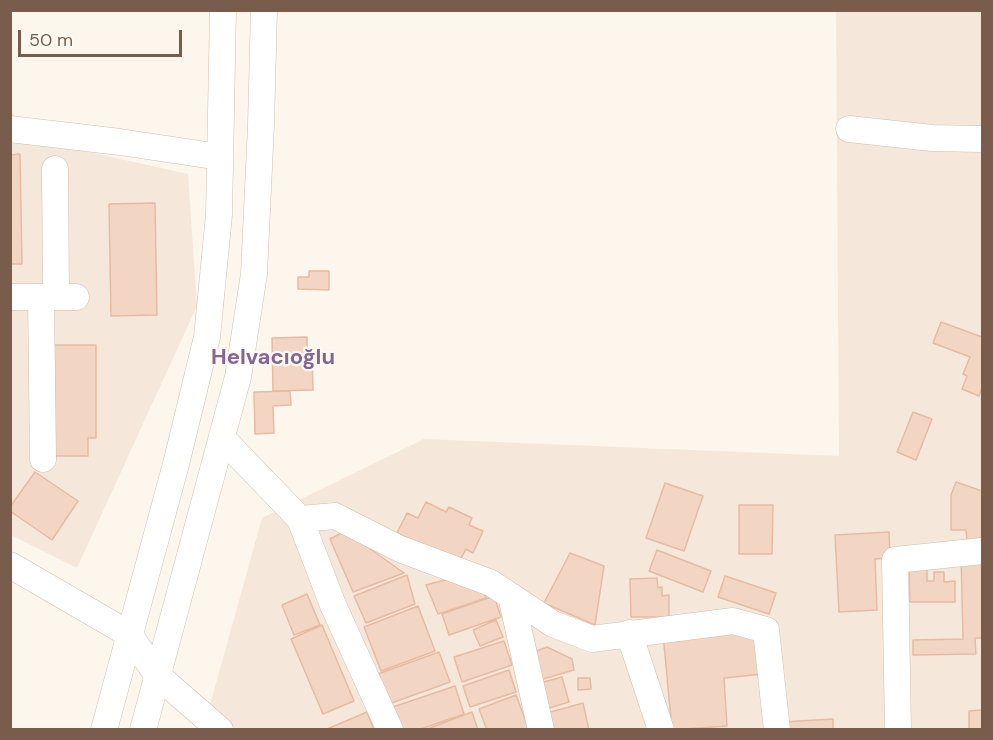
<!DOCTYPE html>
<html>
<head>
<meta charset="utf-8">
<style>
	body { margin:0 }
	#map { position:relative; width:993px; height:740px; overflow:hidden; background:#fdf6ec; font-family:"DM Sans",sans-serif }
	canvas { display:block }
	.frame { position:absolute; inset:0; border:12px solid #7a5c4d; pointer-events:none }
	.scale { position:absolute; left:18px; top:30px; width:164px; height:27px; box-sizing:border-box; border:3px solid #7a5c4d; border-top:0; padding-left:8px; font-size:18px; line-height:21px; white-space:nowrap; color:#7a5c4d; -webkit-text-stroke:4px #fffaf3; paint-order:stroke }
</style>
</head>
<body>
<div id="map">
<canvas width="993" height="740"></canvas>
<div class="frame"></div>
<div class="scale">50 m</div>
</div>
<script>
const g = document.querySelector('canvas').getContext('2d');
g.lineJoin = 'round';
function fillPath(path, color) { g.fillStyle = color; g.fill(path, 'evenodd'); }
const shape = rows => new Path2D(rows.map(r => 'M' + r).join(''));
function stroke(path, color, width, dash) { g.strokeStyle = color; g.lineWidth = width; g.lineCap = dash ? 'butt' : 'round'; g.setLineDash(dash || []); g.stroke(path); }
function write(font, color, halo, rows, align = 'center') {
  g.font = font + ' "DM Sans",sans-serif'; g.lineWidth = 4.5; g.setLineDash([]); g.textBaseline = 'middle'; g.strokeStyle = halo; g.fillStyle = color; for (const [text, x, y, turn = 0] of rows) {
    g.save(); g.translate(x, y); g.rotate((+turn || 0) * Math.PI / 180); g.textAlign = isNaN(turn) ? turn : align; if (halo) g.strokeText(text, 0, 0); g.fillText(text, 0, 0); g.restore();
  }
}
fillPath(shape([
	[836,11,982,11,982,729,203,730,262,518,424,439,839,456],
	[10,137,35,140,188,174,197,306,77,568,11,535]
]), '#f5e8da');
const building = shape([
	[20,154,22,264,10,264,10,155,20,154],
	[155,203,157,315,111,316,109,204,155,203],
	[309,271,329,271,329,290,298,289,298,277,309,277,309,271],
	[941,322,982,337,982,387,979,396,962,389,967,376,963,374,970,357,933,343,941,322],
	[307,337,307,356,312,356,313,390,273,391,272,338,307,337],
	[50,345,96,345,96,438,88,438,88,456,50,456,50,345],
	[290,391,291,405,273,406,274,433,255,434,254,392,290,391],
	[913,412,932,419,916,460,897,452,913,412],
	[35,472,78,501,52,540,10,511,10,507,35,472],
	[956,482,982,491,982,540,967,541,966,530,951,530,951,495,956,482],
	[665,483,703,496,684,551,646,538,665,483],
	[426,502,446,512,449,507,472,518,469,525,483,531,473,553,466,549,459,562,397,533,407,513,418,518,426,502],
	[739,505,773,505,772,554,739,554,739,505],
	[345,531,404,573,353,592,330,539,345,531],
	[889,532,890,558,875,559,877,610,839,612,835,535,889,532],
	[657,550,711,571,703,592,649,571,657,550],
	[570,553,604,566,595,625,544,603,570,553],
	[961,556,982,556,982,638,975,638,976,654,913,655,913,640,963,639,961,556],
	[909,565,927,565,927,581,934,581,934,572,944,572,944,582,955,581,955,602,910,602,909,565],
	[407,575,415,604,366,623,354,596,407,575],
	[725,576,776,593,769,614,718,597,725,576],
	[657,578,658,588,662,587,662,596,669,595,669,617,631,617,630,579,657,578],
	[445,580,480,582,486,598,438,614,426,585,445,580],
	[307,594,320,625,294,635,282,605,307,594],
	[494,596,501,617,449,635,442,614,494,596],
	[418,606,435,651,381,671,364,627,418,606],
	[496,620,503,637,480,646,473,630,496,620],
	[322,625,354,701,323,714,291,639,322,625],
	[761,633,762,674,724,678,727,726,672,730,663,634,761,633],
	[504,641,512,665,462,682,454,657,504,641],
	[547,647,572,659,574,670,536,681,528,654,547,647],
	[439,652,450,682,386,705,375,675,439,652],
	[509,670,516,692,470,707,463,686,509,670],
	[562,677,569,702,546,709,540,683,562,677],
	[578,678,590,678,591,689,578,690,578,678],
	[455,686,464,714,418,730,397,730,390,708,455,686],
	[516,695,529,730,487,730,479,709,516,695],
	[583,703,589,730,551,730,547,713,583,703],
	[982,710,982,730,969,730,969,711,982,710],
	[367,712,374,730,328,730,327,729,367,712],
	[472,712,478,730,425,730,472,712],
	[833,719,833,730,782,730,782,722,833,719]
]);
fillPath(building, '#f3d5c3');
stroke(building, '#e6bba3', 1.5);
const minor = shape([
	[10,129,120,142,220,157],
	[849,129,932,138,982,139],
	[55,169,56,297],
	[10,297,76,297],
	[41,297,43,459],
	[222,438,300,519,333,605,390,730],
	[300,519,335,516,400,549,491,583,553,624,592,639,733,621,766,630,777,730],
	[10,565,129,634,157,675,220,730],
	[511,596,541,730],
	[629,633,661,730],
	[104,730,176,464,207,337,219,215,223,10],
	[143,730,238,377,254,274,261,125,264,10],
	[898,730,895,560,982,551]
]);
stroke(minor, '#d1beb0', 27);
stroke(minor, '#fff', 26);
write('bold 22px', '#846695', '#fffaf3', [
	["Helvacıoğlu",273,358]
]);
</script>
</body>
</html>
